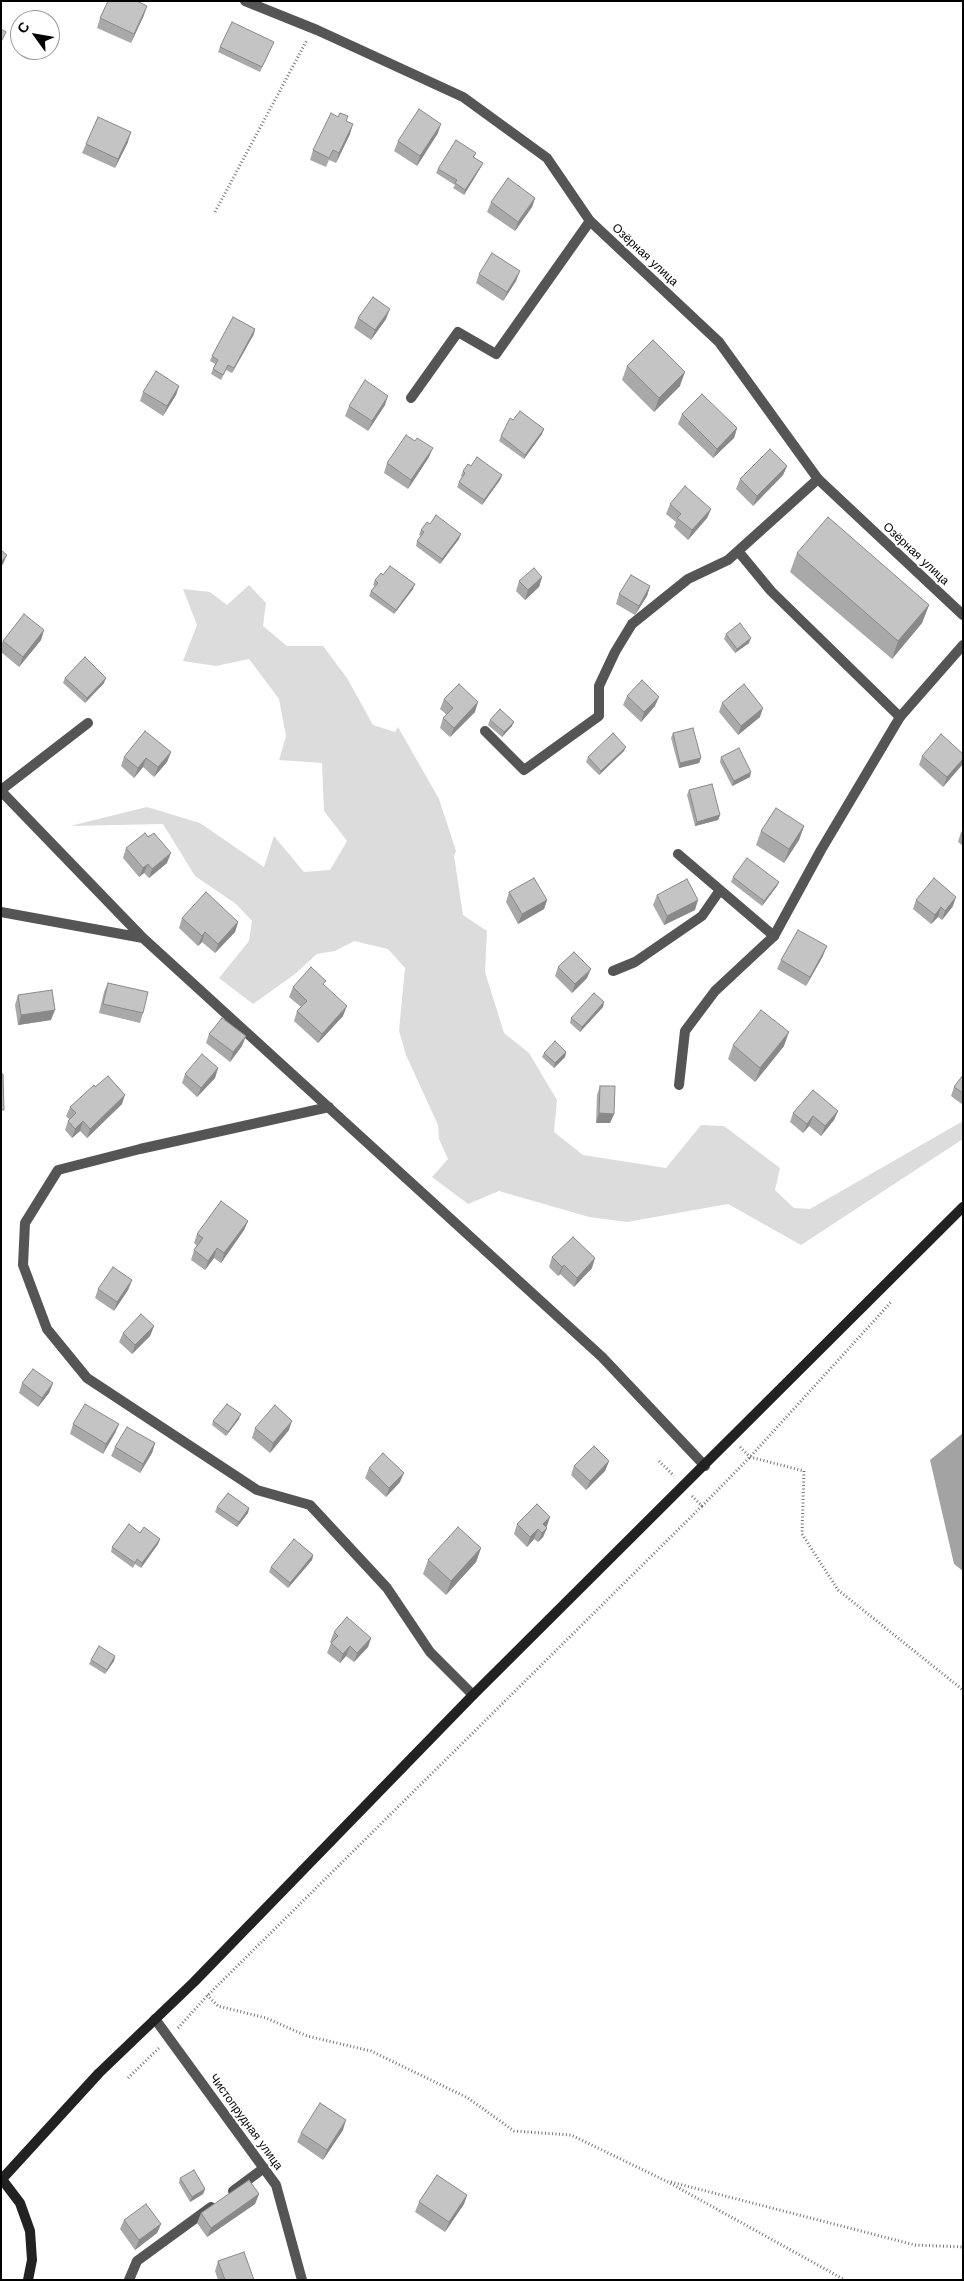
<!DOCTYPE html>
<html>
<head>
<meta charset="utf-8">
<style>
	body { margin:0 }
	#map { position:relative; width:964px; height:2281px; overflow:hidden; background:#fff; font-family:"Work Sans",sans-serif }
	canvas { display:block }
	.frame { position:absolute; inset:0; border:2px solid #000; pointer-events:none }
	.north { position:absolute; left:10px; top:10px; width:50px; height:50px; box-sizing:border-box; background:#fff; border:1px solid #999; border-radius:50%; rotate:302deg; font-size:14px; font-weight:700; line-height:20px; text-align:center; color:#000 }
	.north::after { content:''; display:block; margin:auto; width:18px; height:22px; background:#000; clip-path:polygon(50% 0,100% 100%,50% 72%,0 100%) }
</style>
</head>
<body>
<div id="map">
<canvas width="964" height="2281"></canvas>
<div class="frame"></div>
<div class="north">С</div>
</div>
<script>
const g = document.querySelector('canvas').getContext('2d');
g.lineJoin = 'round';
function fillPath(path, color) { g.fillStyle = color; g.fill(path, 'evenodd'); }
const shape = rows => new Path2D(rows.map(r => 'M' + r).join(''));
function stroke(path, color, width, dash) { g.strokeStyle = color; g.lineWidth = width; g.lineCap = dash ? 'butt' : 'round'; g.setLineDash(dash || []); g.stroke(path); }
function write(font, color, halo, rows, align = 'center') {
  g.font = font + ' "Work Sans",sans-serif'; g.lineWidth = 4; g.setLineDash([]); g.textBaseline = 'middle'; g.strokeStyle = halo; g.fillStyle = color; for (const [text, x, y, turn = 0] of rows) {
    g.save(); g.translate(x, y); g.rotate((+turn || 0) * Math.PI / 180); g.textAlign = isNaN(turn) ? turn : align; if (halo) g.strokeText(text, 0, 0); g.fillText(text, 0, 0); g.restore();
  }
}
fillPath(shape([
	[249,585,266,603,263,626,287,646,323,646,347,678,373,725,395,732,398,727,439,799,456,851,454,856,463,915,487,931,485,972,504,1033,529,1053,557,1100,554,1132,583,1155,666,1168,701,1125,724,1126,780,1168,775,1190,794,1208,810,1209,963,1121,963,1139,801,1245,728,1204,627,1222,589,1217,499,1191,468,1204,432,1177,448,1159,439,1139,438,1125,406,1055,399,1031,405,968,388,949,354,941,335,951,317,954,295,974,253,1004,219,978,249,941,252,921,236,904,195,876,163,824,70,826,147,807,200,823,264,867,274,836,304,872,330,870,347,841,324,811,322,763,279,760,286,736,279,699,249,659,216,666,183,661,197,625,183,589,210,592,227,605]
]), '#dcdcdc');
fillPath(shape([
	[963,1433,963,1571,954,1564,930,1460]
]), '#a3a3a3');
stroke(shape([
	[215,212,307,40],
	[740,1447,750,1457,804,1471,802,1534,838,1590,963,1690],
	[659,1461,674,1476],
	[692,1496,702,1506,750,1457,892,1301],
	[207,1995,218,2006,266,2018,307,2036,371,2051,468,2098,514,2131,571,2135,666,2181,845,2280],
	[178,2028,207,1996,702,1506],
	[128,2078,160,2047],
	[671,2182,915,2245,963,2247]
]), '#777', 3, [1, 2.5]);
stroke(shape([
	[411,398,458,332,496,354,590,221],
	[738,551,771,591,900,717],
	[485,731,524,770,599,716,599,686,615,652,632,624,688,579,728,560,818,479],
	[1,790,88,723],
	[678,854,774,936],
	[613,971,635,962,702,916,720,890],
	[233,2191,264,2168],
	[129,2280,137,2261,211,2207]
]), '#555', 10);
stroke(shape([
	[245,1,317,30,463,97,547,158,590,221,719,342,818,479,963,615],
	[1,791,143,938,602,1357,705,1466],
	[1,912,143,938],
	[679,1085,685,1031,715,991,774,936,821,850,900,717,963,645],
	[329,1107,140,1149,58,1170,25,1223,23,1265,47,1329,87,1378,257,1490,310,1505,387,1588,430,1652,473,1695],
	[155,2019,276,2185,302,2280]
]), '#555', 10);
stroke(shape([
	[1,2178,20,2203,30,2231,32,2260,28,2280],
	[2,2179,99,2073,194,1982,473,1695,963,1207]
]), '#222', 10);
fillPath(shape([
	[144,15,131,43,97,28,100,18],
	[274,42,260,72,218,52,220,47],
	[346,121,350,134,336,163,329,160,326,167,310,160,313,150],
	[438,133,417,166,394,151,398,141],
	[128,142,115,168,82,153,86,144],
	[476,153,474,157,481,167,464,195,453,188,455,185,436,173,438,169],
	[535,198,532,207,515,231,487,212,491,202],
	[479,274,516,281,503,301,476,283],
	[358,318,386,319,371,340,354,328],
	[254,334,232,373,226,370,221,380,211,374,215,364,210,361,212,356],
	[627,366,680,386,654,412,622,380],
	[179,386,176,395,163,416,140,401,143,392],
	[385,405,368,431,345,416,349,406],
	[682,414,737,428,734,438,713,458,678,424],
	[513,420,542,434,524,459,499,441,501,436],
	[415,441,429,457,408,489,384,473,387,463],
	[471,466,502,475,500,480,482,505,457,487,459,482,462,477,461,476,463,471],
	[787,466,783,475,753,506,736,489,740,479],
	[670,504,711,509,707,518,688,540,674,527,676,522,666,514],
	[430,524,459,539,440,564,416,546,417,541,421,536,419,535,421,530],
	[797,553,929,605,922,623,892,659,790,572],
	[542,577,539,587,525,600,516,591,519,581],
	[375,580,413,589,394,614,369,596,371,591,375,586,373,585],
	[650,586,647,596,635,615,616,604,619,594],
	[44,630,41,640,19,667,1,652,1,645,3,641],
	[726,634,749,643,735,653,724,639],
	[65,678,104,683,85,703,63,683],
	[627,696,655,706,641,722,623,705],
	[444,699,475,712,450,737,440,728,443,718,447,715,440,709],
	[722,703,760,717,738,735,719,712],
	[490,720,512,726,502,737,488,725],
	[673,733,701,758,699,763,679,768,671,738],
	[624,751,599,775,586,762,588,757],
	[171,752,167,762,154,777,143,767,134,778,121,766,124,757],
	[922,756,962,765,943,787,919,765],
	[721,757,750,777,732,786,720,762],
	[689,790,720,815,718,820,695,826,687,795],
	[804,826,799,840,784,863,756,845,761,831],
	[963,830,963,846,958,842,961,832],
	[126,848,167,863,149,878,144,873,139,877,123,858],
	[733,877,779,882,777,886,762,906,731,882],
	[509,892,547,900,544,909,518,924,506,902],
	[657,895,695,910,664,925,653,905],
	[916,900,953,906,942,920,938,917,931,924,913,909],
	[182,918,238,922,235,932,215,953,202,942,198,946,179,928],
	[823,956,806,986,777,969,781,960],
	[558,967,587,978,572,993,555,976],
	[108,983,143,1013,140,1023,99,1013,104,992],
	[324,985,343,1016,318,1043,294,1021,297,1011,301,1007,289,997,293,987],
	[18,995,51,1020,18,1025,15,1005],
	[604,1002,603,1007,580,1032,570,1023,571,1018],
	[209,1034,242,1046,230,1062,206,1043],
	[733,1045,784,1046,755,1082,728,1059],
	[566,1052,565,1057,554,1068,542,1057,544,1053],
	[218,1068,215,1078,197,1097,182,1083,185,1074],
	[963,1075,963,1105,951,1096,954,1087],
	[600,1086,614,1114,610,1123,596,1123,597,1095],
	[95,1087,122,1104,87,1138,80,1131,72,1138,65,1130,68,1121,69,1119,66,1116,70,1107],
	[838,1111,834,1120,821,1136,809,1126,803,1133,790,1122,793,1113],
	[248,1221,244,1230,221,1263,214,1258,205,1270,191,1260,194,1250,197,1246,194,1243,197,1234],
	[552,1257,592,1268,574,1287,560,1274,558,1276,549,1267],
	[132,1280,128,1290,114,1311,95,1298,98,1289],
	[154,1326,150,1336,132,1354,119,1342,123,1333],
	[22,1383,53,1383,49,1393,38,1407,19,1393],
	[239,1419,226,1436,212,1425,213,1421],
	[73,1424,119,1424,115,1433,103,1454,70,1434],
	[255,1428,289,1430,270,1453,252,1438],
	[155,1443,152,1453,140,1473,111,1456,115,1447],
	[609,1461,605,1471,586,1490,571,1475,574,1466],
	[369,1468,400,1482,386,1497,365,1478],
	[217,1507,249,1508,248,1513,237,1527,215,1512],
	[517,1524,547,1526,546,1527,547,1528,543,1537,538,1542,534,1539,527,1547,514,1534],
	[140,1533,160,1539,158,1544,141,1568,135,1564,133,1568,111,1552,112,1547],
	[481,1548,476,1562,446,1595,423,1574,428,1560],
	[313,1555,312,1560,288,1588,269,1572,271,1567],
	[334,1632,371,1638,368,1647,354,1662,346,1656,340,1663,327,1653,331,1643,330,1642],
	[115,1656,114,1661,105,1674,89,1664,91,1660],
	[343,2130,323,2160,297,2142,301,2133],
	[180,2178,205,2189,203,2194,190,2202,179,2183],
	[259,2194,255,2204,207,2237,197,2223,201,2213],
	[467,2195,464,2204,445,2232,415,2212,419,2202],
	[124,2220,161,2224,157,2233,135,2250,120,2229],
	[218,2261,254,2280,218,2280,215,2271]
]), '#a9a9a9');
fillPath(shape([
	[147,6,144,15,131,43,134,34],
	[353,124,350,134,336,163,339,153],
	[441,124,438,133,417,166,420,156],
	[131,132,128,142,115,168,118,159],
	[483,163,481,167,464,195,465,190],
	[535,198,532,207,515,231,518,222],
	[520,271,516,281,503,301,507,292],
	[390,309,386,319,371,340,375,330],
	[255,329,254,334,232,373,234,368],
	[685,372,680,386,654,412,659,398],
	[179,386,176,395,163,416,167,406],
	[388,396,385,405,368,431,372,421],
	[737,428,734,438,713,458,717,449],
	[544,429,542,434,524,459,525,455],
	[433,448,429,457,408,489,411,480],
	[787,466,783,475,753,506,757,496],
	[502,475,500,480,482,505,484,500],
	[711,509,707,518,688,540,692,530],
	[461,534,459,539,440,564,442,559],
	[7,555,3,564,1,567,1,562],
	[542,577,539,587,525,600,528,590],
	[415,584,413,589,394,614,396,610],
	[650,586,647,596,635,615,639,606],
	[929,605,922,623,892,659,898,641],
	[44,630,41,640,19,667,23,657],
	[751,638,749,643,735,653,737,649],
	[106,678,104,683,85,703,87,698],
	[659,697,655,706,641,722,644,712],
	[478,702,475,712,450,737,454,728],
	[763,708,760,717,738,735,741,726],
	[514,722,512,726,502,737,504,732],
	[626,747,624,751,599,775,601,771],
	[171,752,167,762,154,777,158,767],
	[146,758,143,767,134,778,138,768],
	[701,758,699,763,679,768,680,763],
	[963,759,962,765,943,787,947,777],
	[751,772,750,777,732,786,734,781],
	[720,815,718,820,695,826,697,822],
	[804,826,799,840,784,863,789,849],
	[171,853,167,863,149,878,152,869],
	[148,864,144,873,139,877,143,868],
	[779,882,777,886,762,906,764,901],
	[956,897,953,906,942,920,945,911],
	[547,900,544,909,518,924,522,914],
	[698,900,695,910,664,925,667,916],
	[941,907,938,917,931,924,935,915],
	[238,922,235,932,215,953,218,944],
	[205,932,202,942,198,946,202,936],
	[827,946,823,956,806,986,810,977],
	[591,969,587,978,572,993,575,984],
	[604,1002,603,1007,580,1032,582,1027],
	[347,1006,343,1016,318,1043,322,1034],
	[55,1010,51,1020,18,1025,21,1015],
	[789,1032,784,1046,755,1082,760,1068],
	[246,1036,242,1046,230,1062,233,1052],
	[566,1052,565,1057,554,1068,555,1063],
	[218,1068,215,1078,197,1097,201,1088],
	[125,1095,122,1104,87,1138,90,1129],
	[838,1111,834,1120,821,1136,825,1126],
	[599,1113,614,1114,610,1123,596,1123],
	[813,1116,809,1126,803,1133,807,1124],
	[83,1121,80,1131,72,1138,75,1129],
	[248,1221,244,1230,221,1263,224,1253],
	[217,1248,214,1258,205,1270,208,1261],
	[595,1258,592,1268,574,1287,577,1278],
	[564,1265,560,1274,558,1276,562,1267],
	[132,1280,128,1290,114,1311,117,1302],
	[154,1326,150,1336,132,1354,135,1345],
	[53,1383,49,1393,38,1407,42,1398],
	[241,1414,239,1419,226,1436,228,1432],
	[292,1421,289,1430,270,1453,273,1443],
	[119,1424,115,1433,103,1454,106,1444],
	[155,1443,152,1453,140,1473,143,1464],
	[609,1461,605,1471,586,1490,590,1481],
	[404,1473,400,1482,386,1497,389,1488],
	[249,1508,248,1513,237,1527,239,1522],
	[550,1517,547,1526,541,1532,543,1524],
	[547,1528,543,1537,538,1542,542,1533],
	[538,1529,534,1539,527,1547,530,1537],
	[160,1539,158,1544,141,1568,142,1563],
	[481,1548,476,1562,446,1595,451,1581],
	[313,1555,312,1560,288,1588,290,1583],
	[371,1638,368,1647,354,1662,357,1653],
	[350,1646,346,1656,340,1663,343,1654],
	[115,1656,114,1661,105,1674,107,1670],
	[346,2120,343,2130,323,2160,327,2150],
	[205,2189,203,2194,190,2202,192,2197],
	[259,2194,255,2204,207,2237,211,2228],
	[467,2195,464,2204,445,2232,449,2222],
	[161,2224,157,2233,135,2250,139,2240]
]), '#898989');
const building = shape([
	[108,1,137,1,147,6,134,34,100,18,108,1],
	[232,22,274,42,262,67,220,47,232,22],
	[1,29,6,32,1,42,1,29],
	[419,109,441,124,420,156,398,141,419,109],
	[331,113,338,117,340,113,348,116,346,121,353,124,339,153,333,150,329,158,313,150,331,113],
	[98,117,131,132,118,159,86,144,98,117],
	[456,140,476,153,473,157,483,163,465,190,455,183,457,180,438,169,456,140],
	[508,178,535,198,518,222,491,202,508,178],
	[492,253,520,271,507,292,479,274,492,253],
	[373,297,390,309,375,330,358,318,373,297],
	[233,317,255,329,234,368,228,365,223,375,213,369,218,360,212,356,233,317],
	[653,340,685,372,659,398,627,366,653,340],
	[156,371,179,386,167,406,143,392,156,371],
	[365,380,388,396,372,421,349,406,365,380],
	[702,394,737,428,717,449,682,414,702,394],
	[520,411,544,429,525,455,501,436,510,418,513,420,520,411],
	[406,435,415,441,417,438,433,448,411,480,387,463,406,435],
	[770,449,787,466,757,496,740,479,770,449],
	[477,457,502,475,484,500,459,482,465,473,463,471,468,464,471,466,477,457],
	[685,486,711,509,692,530,677,518,681,514,670,504,685,486],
	[436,515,461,534,442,559,417,541,424,532,421,530,427,522,430,524,436,515],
	[828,517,929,605,898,641,797,553,828,517],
	[1,550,7,555,1,562,1,550],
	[390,566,415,584,396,610,371,591,378,583,375,580,381,573,383,575,390,566],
	[534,568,542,577,528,590,519,581,534,568],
	[631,575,650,586,639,606,619,594,631,575],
	[24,614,44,630,23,657,3,641,24,614],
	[740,623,751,638,737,649,726,634,740,623],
	[85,657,106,678,87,698,65,678,85,657],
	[642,680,659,697,644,712,627,696,642,680],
	[459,684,478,702,454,728,443,718,453,708,444,699,459,684],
	[744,684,763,708,741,726,722,703,744,684],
	[500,709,514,722,504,732,490,720,500,709],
	[693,728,701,758,680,763,673,733,693,728],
	[145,731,171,752,158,767,146,758,138,768,124,757,145,731],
	[613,733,626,747,601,771,588,757,613,733],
	[941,734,963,754,963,759,947,777,922,756,941,734],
	[739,748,751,772,734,781,721,757,739,748],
	[712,784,720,815,697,822,689,790,712,784],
	[776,808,804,826,789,849,761,831,776,808],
	[145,833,148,837,154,833,171,853,152,869,148,864,143,868,126,848,145,833],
	[747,858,779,882,764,901,733,877,747,858],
	[534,878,547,900,522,914,509,892,534,878],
	[934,878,956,897,945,911,941,907,935,915,916,900,934,878],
	[687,879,698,900,667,916,657,895,687,879],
	[206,892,238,922,218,944,205,932,202,936,182,918,206,892],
	[798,930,827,946,810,977,781,960,798,930],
	[574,952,591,969,575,984,558,967,574,952],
	[311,967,326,981,323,984,347,1006,322,1034,297,1011,307,1001,293,987,311,967],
	[108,983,148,992,143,1013,103,1004,108,983],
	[52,990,55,1010,21,1015,18,995,52,990],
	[594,993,604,1002,582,1027,571,1018,594,993],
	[761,1010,789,1032,760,1068,733,1045,761,1010],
	[222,1018,246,1036,233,1052,209,1034,222,1018],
	[555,1041,566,1052,555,1063,544,1053,555,1041],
	[202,1054,218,1068,201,1088,185,1074,202,1054],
	[1,1074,3,1074,4,1110,1,1110,1,1074],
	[963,1075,963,1093,954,1087,963,1075],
	[108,1076,125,1095,90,1129,83,1121,75,1129,68,1121,76,1113,70,1107,94,1085,95,1087,108,1076],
	[600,1086,615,1086,614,1114,599,1113,600,1086],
	[813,1090,838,1111,825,1126,813,1116,807,1124,793,1113,813,1090],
	[221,1201,248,1221,224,1253,217,1248,208,1261,194,1250,203,1238,197,1234,221,1201],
	[573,1237,595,1258,577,1278,564,1265,562,1267,552,1257,573,1237],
	[113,1267,132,1280,117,1302,98,1289,113,1267],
	[141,1314,154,1326,135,1345,123,1333,141,1314],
	[33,1369,53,1383,42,1398,22,1383,33,1369],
	[85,1404,119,1424,106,1444,73,1424,85,1404],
	[227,1404,241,1414,228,1432,213,1421,227,1404],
	[275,1405,292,1421,273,1443,255,1428,275,1405],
	[127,1427,155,1443,143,1464,115,1447,127,1427],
	[594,1446,609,1461,590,1481,574,1466,594,1446],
	[383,1453,404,1473,389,1488,369,1468,383,1453],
	[228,1493,249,1508,239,1522,217,1507,228,1493],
	[537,1504,550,1517,543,1524,547,1528,542,1533,538,1529,530,1537,517,1524,537,1504],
	[129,1524,140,1533,144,1527,160,1539,142,1563,137,1559,135,1563,112,1547,129,1524],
	[458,1527,481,1548,451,1581,428,1560,458,1527],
	[294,1539,313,1555,290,1583,271,1567,294,1539],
	[347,1617,371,1638,357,1653,350,1646,343,1654,331,1643,338,1636,334,1632,347,1617],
	[99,1646,115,1656,107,1670,91,1660,99,1646],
	[320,2103,346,2120,327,2150,301,2133,320,2103],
	[194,2170,205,2189,192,2197,180,2178,194,2170],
	[437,2175,467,2195,449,2222,419,2202,437,2175],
	[249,2180,259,2194,211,2228,201,2213,249,2180],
	[146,2204,161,2224,139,2240,124,2220,146,2204],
	[244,2252,254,2280,225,2280,218,2261,244,2252]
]);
fillPath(building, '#c4c4c4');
stroke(building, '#898989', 1);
write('12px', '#000', '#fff', [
	["Озёрная улица",645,255,43],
	["Озёрная улица",916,554,43],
	["Чистопрудная улица",246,2122,54]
]);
</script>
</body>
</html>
